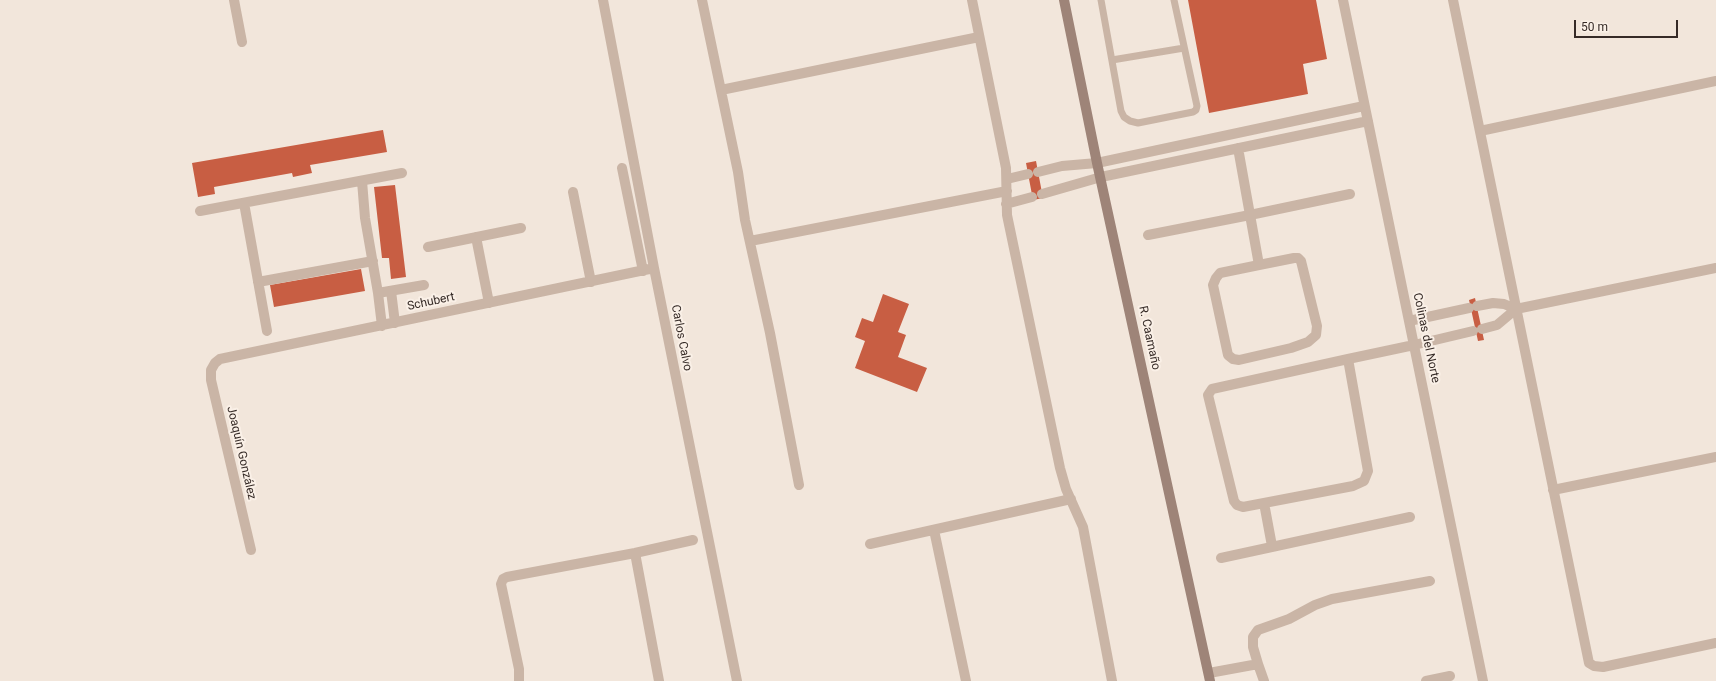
<!DOCTYPE html>
<html>
<head>
<meta charset="utf-8">
<style>
	body { margin:0 }
	#map { position:relative; width:1716px; height:681px; overflow:hidden; background:#f2e6db; font-family:Roboto,sans-serif }
	canvas { display:block }
	.scale { position:absolute; left:1574px; top:20px; width:104px; height:18px; box-sizing:border-box; border:2px solid #362b27; border-top:0; padding-left:5px; font-size:12px; line-height:14px; white-space:nowrap; color:#362b27; -webkit-text-stroke:3px #faf0e7; paint-order:stroke }
</style>
</head>
<body>
<div id="map">
<canvas width="1716" height="681"></canvas>
<div class="scale">50 m</div>
</div>
<script>
const g = document.querySelector('canvas').getContext('2d');
g.lineJoin = 'round';
function fillPath(path, color) { g.fillStyle = color; g.fill(path, 'evenodd'); }
const shape = rows => new Path2D(rows.map(r => 'M' + r).join(''));
function stroke(path, color, width, dash) { g.strokeStyle = color; g.lineWidth = width; g.lineCap = dash ? 'butt' : 'round'; g.setLineDash(dash || []); g.stroke(path); }
function write(font, color, halo, rows, align = 'center') {
  g.font = font + ' Roboto,sans-serif'; g.lineWidth = 4; g.setLineDash([]); g.textBaseline = 'middle'; g.strokeStyle = halo; g.fillStyle = color; for (const [text, x, y, turn = 0] of rows) {
    g.save(); g.translate(x, y); g.rotate((+turn || 0) * Math.PI / 180); g.textAlign = isNaN(turn) ? turn : align; if (halo) g.strokeText(text, 0, 0); g.fillText(text, 0, 0); g.restore();
  }
}
fillPath(shape([
	[1188,0,1316,0,1327,59,1303,64,1308,94,1209,113],
	[383,130,387,152,310,165,312,173,293,177,292,173,214,187,215,194,198,197,192,163],
	[1036,161,1043,198,1033,200,1026,163],
	[395,185,406,277,391,279,389,258,382,258,374,187],
	[361,269,365,291,274,307,270,285],
	[883,294,909,304,898,332,906,335,898,357,927,368,917,392,855,368,865,341,855,337,862,318,873,322],
	[1475,298,1484,340,1478,341,1469,300]
]), '#c85e43');
stroke(shape([
	[1101,0,1121,111,1124,117,1130,121,1138,123,1193,112,1196,110,1197,106,1174,0],
	[1112,60,1184,48]
]), '#cab5a6', 7);
stroke(shape([
	[234,0,242,42],
	[603,0,654,268,737,681],
	[702,0,738,172,745,220,770,333,799,485],
	[972,0,1006,168,1007,215,1060,468,1066,489,1083,527,1112,681],
	[1343,0,1483,681],
	[1453,0,1589,663,1594,666,1603,667,1716,643],
	[721,90,979,37],
	[1480,131,1716,81],
	[1238,148,1259,265,1220,273,1216,278,1213,285,1228,355,1233,359,1239,360,1291,348,1308,342,1316,335,1317,326,1301,261,1298,258,1294,258,1259,265],
	[622,168,643,271],
	[1038,172,1062,166,1097,163,1364,106],
	[1007,179,1028,174],
	[362,181,365,218,378,293,424,285],
	[573,192,591,282],
	[1042,194,1101,177,1368,121],
	[244,203,267,331],
	[1006,204,1032,197],
	[200,211,402,173],
	[1148,235,1250,215,1350,194],
	[476,237,489,303],
	[750,241,1007,191],
	[428,247,521,228],
	[258,282,373,261],
	[391,291,395,323],
	[378,293,382,326],
	[1477,306,1493,303,1504,304,1516,309,1497,325,1482,329],
	[1516,309,1716,268],
	[1409,321,1469,308],
	[1348,359,1368,471,1364,481,1353,486,1264,503,1243,507,1237,505,1234,501,1208,395,1212,389,1348,359,1414,345,1473,331],
	[1553,490,1716,457],
	[1264,503,1272,546],
	[934,530,966,681],
	[870,544,1071,499],
	[251,550,211,380,211,370,215,363,220,359,654,268],
	[635,553,659,681],
	[1221,558,1410,517],
	[1209,673,1258,664],
	[519,681,519,669,501,584,503,579,507,577,635,553,693,540],
	[1264,681,1258,664,1253,647,1253,637,1258,630,1289,619,1315,605,1332,599,1430,581],
	[1426,681,1450,676]
]), '#cab5a6', 10);
stroke(shape([
	[1064,0,1097,163,1210,681]
]), '#9e8478', 10);
write('12px', '#362b27', '#faf0e7', [
	["Schubert",431,302,-12],
	["Carlos Calvo",681,338,79],
	["R. Caamaño",1149,338,78],
	["Colinas del Norte",1426,338,78],
	["Joaquín González",241,453,77]
]);
</script>
</body>
</html>
